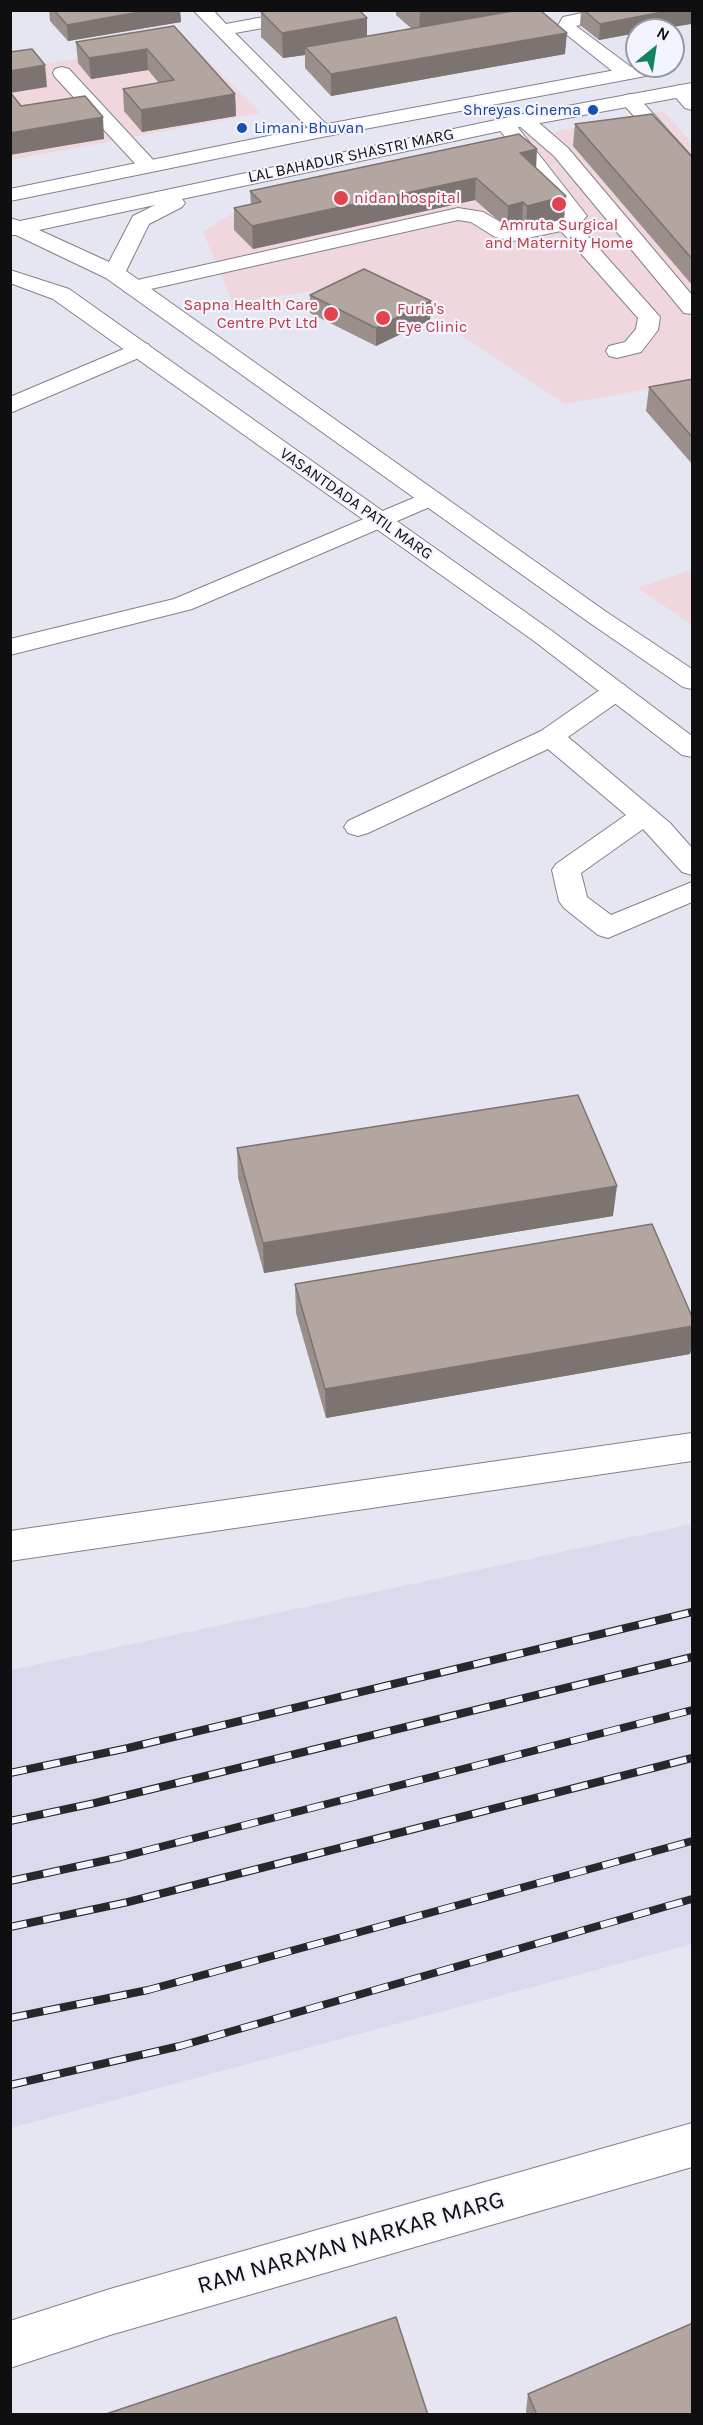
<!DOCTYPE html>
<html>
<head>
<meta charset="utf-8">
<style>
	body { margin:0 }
	#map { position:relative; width:703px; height:2425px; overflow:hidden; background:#e6e6f2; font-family:Karla,sans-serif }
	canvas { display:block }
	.frame { position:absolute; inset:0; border:12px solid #0f0f12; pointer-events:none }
	.north { position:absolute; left:625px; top:18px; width:60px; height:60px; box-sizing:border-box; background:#f4f4fe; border:2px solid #9898a0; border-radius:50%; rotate:30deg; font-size:16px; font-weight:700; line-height:24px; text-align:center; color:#0f0f12 }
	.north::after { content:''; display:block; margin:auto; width:21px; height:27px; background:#148360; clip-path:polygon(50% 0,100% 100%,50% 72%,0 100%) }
</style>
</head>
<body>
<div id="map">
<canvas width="703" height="2425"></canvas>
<div class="frame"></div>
<div class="north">N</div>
</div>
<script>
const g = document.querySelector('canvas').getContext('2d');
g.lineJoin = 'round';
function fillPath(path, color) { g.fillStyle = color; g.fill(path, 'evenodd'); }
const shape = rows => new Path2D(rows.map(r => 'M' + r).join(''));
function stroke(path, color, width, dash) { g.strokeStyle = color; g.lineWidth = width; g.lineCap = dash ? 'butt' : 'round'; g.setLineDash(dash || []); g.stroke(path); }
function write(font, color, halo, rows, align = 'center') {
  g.font = font + ' Karla,sans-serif'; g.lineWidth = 4.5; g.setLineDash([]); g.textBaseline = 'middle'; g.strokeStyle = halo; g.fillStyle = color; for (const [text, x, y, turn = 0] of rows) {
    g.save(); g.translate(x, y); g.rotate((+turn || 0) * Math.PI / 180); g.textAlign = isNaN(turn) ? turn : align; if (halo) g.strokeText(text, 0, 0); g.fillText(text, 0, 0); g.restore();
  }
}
fillPath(shape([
	[186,39,260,113,11,160,11,70],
	[663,111,692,143,692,381,565,404,380,281,233,303,203,232,238,210,526,137],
	[692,570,692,625,638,588]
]), '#f0d6dd');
fillPath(shape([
	[692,1524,692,1944,11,2128,11,1670]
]), '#dadaee');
const minor = shape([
	[193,10,213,10,226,24,301,10,344,10,335,15,235,33,329,127,332,131,329,135,315,135,193,10],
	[596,10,637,10,634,14,576,26,635,70,637,74,635,78,621,78,557,27,563,17,596,10],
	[62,67,69,69,156,163,159,167,156,171,142,171,55,77,53,73,55,69,62,67],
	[680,85,687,87,692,93,692,110,685,108,670,91,673,87,680,85],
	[630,94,637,96,692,157,692,174,685,172,623,104,620,100,623,96,630,94],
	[524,114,531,116,568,148,692,295,692,314,684,313,554,156,517,124,514,120,517,116,524,114],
	[505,118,512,120,587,216,578,225,660,317,658,330,641,352,617,358,609,356,606,351,609,346,625,342,636,329,638,318,561,231,513,241,495,237,471,222,458,220,133,293,125,292,122,287,125,282,133,281,458,208,483,212,513,229,559,219,565,215,495,124,498,120,505,118],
	[140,342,148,344,151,349,148,354,10,413,10,397,140,342],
	[430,491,439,493,442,498,439,503,192,609,10,655,10,639,174,599,430,491],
	[616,683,625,685,629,691,625,697,568,737,670,823,692,848,692,875,682,872,643,829,581,873,587,897,611,915,692,882,692,902,608,938,598,935,564,908,559,901,552,870,556,864,626,815,548,749,368,833,358,836,348,833,344,827,348,821,541,731,607,685,616,683],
	[692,1433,692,1461,10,1561,10,1531,692,1433],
	[692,2123,692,2167,110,2335,10,2368,10,2321,110,2289,692,2123]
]);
const major = shape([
	[673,62,676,66,674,70,667,72,322,137,10,201,10,189,322,125,637,66,673,66,673,62],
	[692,83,692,95,524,126,182,199,185,203,182,207,149,224,126,271,605,611,692,669,692,689,683,687,587,621,106,278,16,235,10,235,10,218,20,221,524,114,692,83],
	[155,205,133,216,109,262,39,230,155,205],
	[10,270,69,289,552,631,692,736,692,757,682,755,534,641,53,299,10,283,10,270]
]);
stroke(minor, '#82828d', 2);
stroke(major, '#82828d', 2);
fillPath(minor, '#fff');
fillPath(major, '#fff');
const rail = shape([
	[10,1773,128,1748,692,1612],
	[10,1821,95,1803,692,1657],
	[10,1881,121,1857,692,1710],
	[10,1927,128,1902,692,1758],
	[10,2018,148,1990,692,1841],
	[10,2085,180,2046,692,1899]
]);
stroke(rail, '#28282c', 8);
stroke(rail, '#f4f4fe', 6, [17]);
fillPath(shape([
	[49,10,180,10,181,22,68,41,50,21],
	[396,10,502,10,502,13,565,54,331,96,305,68,305,55,283,58,261,37,261,12,367,36,412,29,396,15],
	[581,10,692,10,691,24,637,30,637,33,599,40,580,25],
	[174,26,235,94,236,116,142,132,124,111,123,89,159,83,148,70,91,79,78,63,76,42],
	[575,124,693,158,693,286,573,146],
	[536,168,564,219,526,228,522,225,507,228,475,200,253,249,234,230,234,208,251,204,250,191],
	[310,295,431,301,430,320,376,346,310,313],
	[693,379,693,465,646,411,649,387],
	[237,1148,613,1216,264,1273,238,1178],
	[295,1284,693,1319,693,1341,690,1354,326,1418,296,1313],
	[528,2394,693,2415,527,2415,526,2411]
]), '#9a8f8a');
fillPath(shape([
	[150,10,180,10,181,22,68,41,67,25],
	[502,10,502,21,419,35,420,11],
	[673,10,692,10,691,24,656,30,637,30,637,33,599,40,600,24],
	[367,18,367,43,305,47,305,55,283,58,282,33],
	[567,33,565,54,331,96,331,74],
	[147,49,148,70,91,79,89,58],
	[45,65,47,87,10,93,10,71],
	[235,94,236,116,142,132,141,110],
	[103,117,104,139,10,155,10,133],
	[537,149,536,171,520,153],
	[476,178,475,200,253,249,252,226],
	[566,196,564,219,526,228,527,206],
	[523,202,522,225,507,228,508,206],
	[431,301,430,320,376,346,376,328],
	[617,1186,613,1216,264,1273,263,1243],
	[693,1326,693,1341,690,1354,326,1418,325,1389]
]), '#7d7471');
const building = shape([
	[54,10,150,10,67,25,54,10],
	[269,10,359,10,367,18,282,33,261,12,269,10],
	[519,10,540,10,567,33,331,74,305,47,519,10],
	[584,10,673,10,600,24,584,10],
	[174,26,235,94,141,110,123,89,174,80,147,49,89,58,76,42,174,26],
	[32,49,45,65,10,71,10,52,32,49],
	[10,92,21,106,85,96,103,117,10,133,10,92],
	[652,114,693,158,693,260,575,124,652,114],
	[519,134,537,149,520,153,566,196,527,206,523,202,508,206,476,178,252,226,234,208,261,202,250,191,519,134],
	[364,269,431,301,376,328,310,295,364,269],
	[693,379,693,438,649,387,693,379],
	[578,1095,617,1186,263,1243,237,1148,578,1095],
	[652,1224,693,1319,693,1326,325,1389,295,1284,652,1224],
	[396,2317,428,2415,103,2415,396,2317],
	[693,2323,693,2415,537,2415,528,2394,693,2323]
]);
fillPath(building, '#b3a6a1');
stroke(building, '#7d7471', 1.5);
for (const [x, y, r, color] of [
	[593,110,6,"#1a4fb4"],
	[242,128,6,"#1a4fb4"],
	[341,198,8,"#e0444e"],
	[559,204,8,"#e0444e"],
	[331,314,8,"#e0444e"],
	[383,318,8,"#e0444e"]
]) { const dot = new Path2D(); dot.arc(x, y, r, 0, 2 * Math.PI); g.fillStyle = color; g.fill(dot); stroke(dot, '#f4f4fe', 2); }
write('16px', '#164399', '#f4f4fe', [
	["Shreyas Cinema",581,110],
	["Limani Bhuvan",254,128,"left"]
], 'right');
write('16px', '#0f0f12', '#f4f4fe', [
	["LAL BAHADUR SHASTRI MARG",351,156,-12],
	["VASANTDADA PATIL MARG",356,504,35]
]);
write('16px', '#be3a42', '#f4f4fe', [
	["nidan hospital",354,198],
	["Amruta Surgical",559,225,"center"],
	["and Maternity Home",559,243,"center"],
	["Sapna Health Care",318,305,"right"],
	["Centre Pvt Ltd",318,323,"right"],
	["Furia's",397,309],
	["Eye Clinic",397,327]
], 'left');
write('24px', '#0f0f12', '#f4f4fe', [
	["RAM NARAYAN NARKAR MARG",351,2243,-16]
]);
</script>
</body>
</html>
